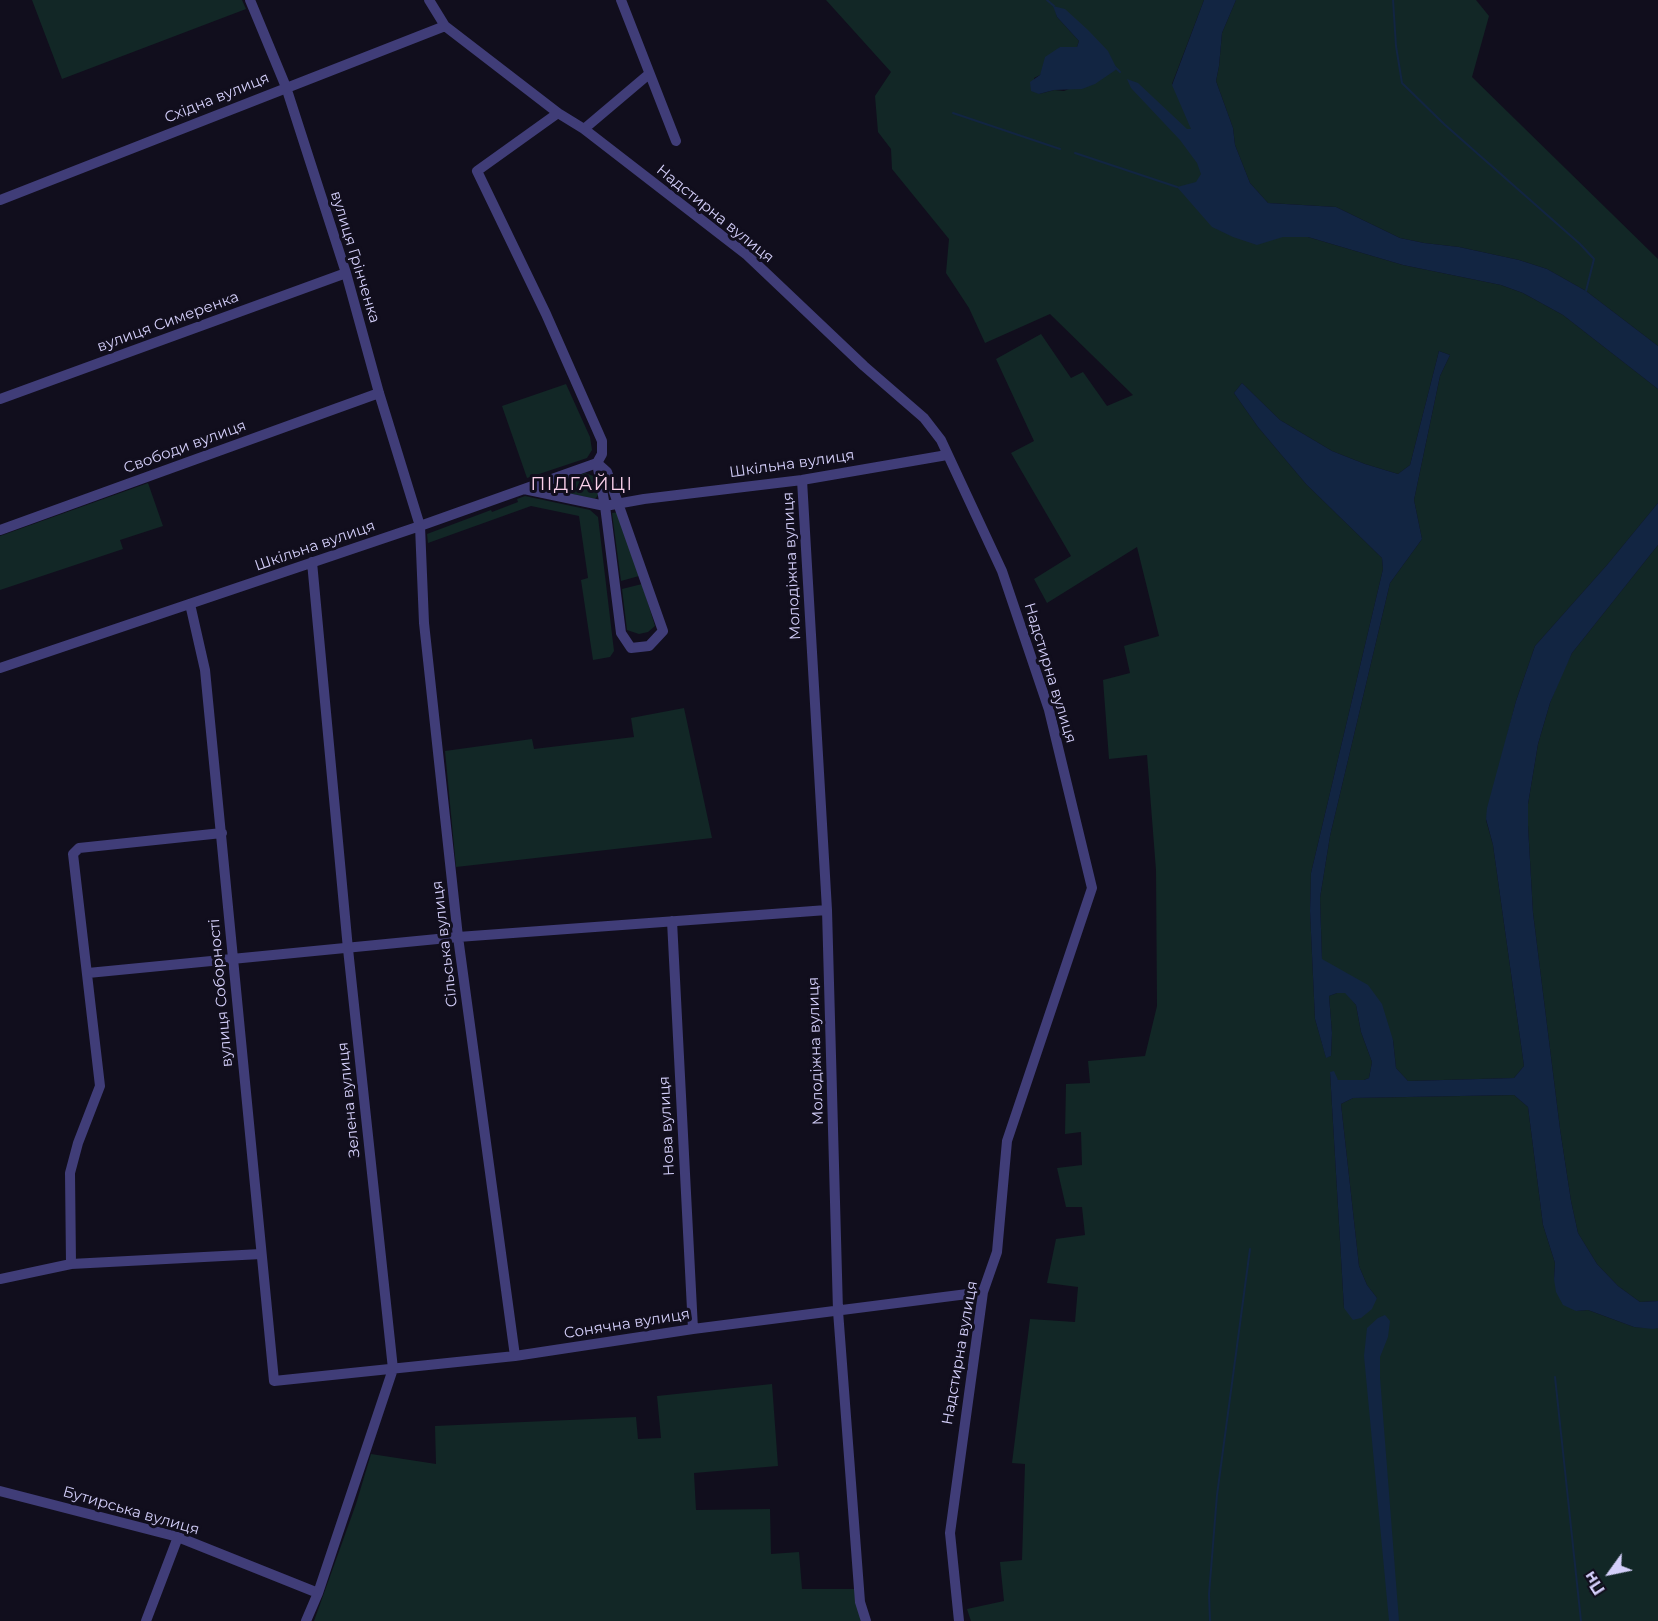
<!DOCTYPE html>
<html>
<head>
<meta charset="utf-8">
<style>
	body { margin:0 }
	#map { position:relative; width:1658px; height:1621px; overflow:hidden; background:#110e1d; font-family:Montserrat,sans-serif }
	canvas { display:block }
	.north { position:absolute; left:1580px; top:1543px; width:60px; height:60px; -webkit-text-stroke:4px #110e1d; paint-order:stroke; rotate:237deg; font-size:16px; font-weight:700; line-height:24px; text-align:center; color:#d4cffa }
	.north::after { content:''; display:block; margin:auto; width:21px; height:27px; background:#d4cffa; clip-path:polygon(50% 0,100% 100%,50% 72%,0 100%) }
</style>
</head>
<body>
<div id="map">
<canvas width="1658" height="1621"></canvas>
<div class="north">Пн</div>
</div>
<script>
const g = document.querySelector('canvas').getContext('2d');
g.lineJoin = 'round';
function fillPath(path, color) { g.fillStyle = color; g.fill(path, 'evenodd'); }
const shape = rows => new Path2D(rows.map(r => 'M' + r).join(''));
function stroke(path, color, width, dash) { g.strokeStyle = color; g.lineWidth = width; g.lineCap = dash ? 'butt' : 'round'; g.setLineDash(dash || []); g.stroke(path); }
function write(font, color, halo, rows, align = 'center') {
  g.font = font + ' Montserrat,sans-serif'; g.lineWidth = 6; g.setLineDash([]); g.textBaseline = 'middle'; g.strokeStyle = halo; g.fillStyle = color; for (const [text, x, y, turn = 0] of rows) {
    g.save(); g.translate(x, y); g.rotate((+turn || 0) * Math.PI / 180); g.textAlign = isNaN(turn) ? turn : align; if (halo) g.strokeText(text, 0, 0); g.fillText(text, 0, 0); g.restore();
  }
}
fillPath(shape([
	[32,0,242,0,246,9,62,79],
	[826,0,1204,0,1172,84,1283,237,1308,237,1403,265,1501,285,1523,293,1563,315,1658,389,1658,503,1607,565,1535,646,1516,701,1486,820,1493,845,1524,1066,1514,1078,1408,1081,1396,1068,1393,1040,1322,960,1320,898,1330,836,1390,583,1422,539,1414,500,1440,376,1450,355,1439,351,1410,465,1398,474,1365,464,1332,451,1280,420,1242,383,1234,393,1258,427,1306,484,1382,558,1383,569,1311,873,1310,911,1315,1019,1326,1057,1331,1056,1332,1033,1329,996,1337,993,1346,993,1356,1005,1361,1032,1372,1062,1369,1078,1364,1080,1338,1080,1330,1072,1344,1308,1377,1298,1367,1285,1359,1266,1341,1104,1353,1098,1514,1095,1528,1107,1543,1225,1555,1263,1554,1279,1576,1311,1588,1310,1634,1327,1658,1328,1658,1621,971,1621,967,1609,1004,1601,1000,1562,1022,1560,1025,1464,1012,1463,1030,1319,1075,1322,1078,1287,1047,1283,1056,1239,1085,1235,1082,1207,1066,1207,1057,1168,1082,1165,1081,1132,1065,1134,1066,1084,1090,1083,1088,1061,1145,1056,1157,1006,1156,870,1147,755,1109,759,1103,680,1130,673,1124,646,1159,636,1137,547,1047,603,1034,579,1071,556,1011,453,1034,441,996,359,1041,334,1071,378,1083,372,1107,406,1133,395,1050,314,985,343,969,308,946,273,949,239,892,169,891,149,878,132,875,96,891,72],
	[1054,6,1117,69,1064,91,1054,90,1039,94,1034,78,1040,75,1060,47,1077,47,1079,41,1057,17],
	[1236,0,1476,0,1489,16,1472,77,1658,259,1658,346,1586,291,1547,269,1519,260,1459,247,1424,243,1400,238,1336,207,1268,203,1250,183,1235,145,1233,128,1216,81,1219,66,1222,33],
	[566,384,590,437,592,450,587,458,527,478,502,406],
	[585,473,596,477,599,494,595,499,551,489,551,486],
	[148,483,163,526,120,540,123,549,0,590,0,536],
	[525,496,590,510,598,517,614,651,610,657,593,660,581,580,588,578,579,516,531,506,428,543,427,534,491,510,492,512,518,502,517,499],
	[618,512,639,576,621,581,612,513],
	[1658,545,1658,1301,1640,1302,1618,1286,1597,1264,1578,1233,1571,1201,1560,1129,1533,913,1528,826,1528,804,1538,744,1550,703,1560,677,1572,653],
	[642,584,655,626,648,632,639,634,627,630,622,589],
	[684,708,712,838,456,867,445,751,532,739,534,749,634,737,631,718],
	[772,1384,778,1466,694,1473,696,1510,770,1509,771,1554,799,1552,802,1589,855,1589,861,1621,314,1621,356,1504,371,1454,436,1464,435,1426,636,1417,638,1439,661,1438,657,1396]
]), '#122726');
fillPath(shape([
	[1204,0,1236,0,1222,33,1219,66,1216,81,1233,128,1235,145,1250,183,1268,203,1336,207,1400,238,1424,243,1459,247,1519,260,1547,269,1586,291,1658,346,1658,389,1563,315,1523,293,1501,285,1403,265,1308,237,1283,237,1257,245,1233,237,1212,227,1177,187,1196,182,1201,174,1197,163,1180,140,1131,88,1127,79,1138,83,1187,129,1191,129,1172,85],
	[1053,6,1065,9,1088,30,1108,51,1117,69,1095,84,1082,89,1054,90,1039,94,1031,91,1030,82,1040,75,1045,57,1060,47,1077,47,1079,41,1057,17],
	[1439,351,1450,355,1440,376,1414,500,1422,539,1390,583,1330,836,1320,898,1322,959,1368,985,1382,1004,1393,1040,1396,1068,1408,1081,1514,1078,1524,1066,1493,845,1486,819,1487,808,1516,701,1535,646,1607,565,1658,503,1658,545,1572,653,1550,703,1538,744,1528,804,1528,826,1533,913,1560,1129,1571,1201,1578,1233,1597,1264,1618,1286,1640,1302,1658,1301,1658,1328,1653,1329,1634,1327,1588,1310,1576,1311,1563,1305,1556,1292,1554,1279,1555,1263,1543,1225,1528,1107,1514,1095,1353,1098,1341,1104,1359,1266,1367,1285,1377,1298,1372,1309,1361,1318,1353,1320,1344,1308,1330,1072,1334,1071,1338,1080,1364,1080,1369,1078,1372,1062,1361,1032,1356,1005,1345,993,1337,993,1329,996,1332,1033,1331,1056,1326,1058,1315,1019,1310,911,1311,873,1383,569,1382,558,1306,484,1258,427,1234,393,1242,383,1280,420,1332,451,1365,464,1398,474,1410,465],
	[1385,1315,1390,1321,1388,1337,1380,1357,1380,1377,1399,1621,1389,1621,1364,1356,1367,1328,1378,1318]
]), '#122542');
stroke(shape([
	[1047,0,1054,6],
	[1393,0,1396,46,1402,83,1444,124,1580,244,1594,259,1586,291],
	[1115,67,1120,72],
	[953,113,1060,149],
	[1075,153,1177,187],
	[1555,1377,1581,1621],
	[1210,1621,1209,1594,1217,1495,1250,1249]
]), '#122542', 2);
stroke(shape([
	[250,0,286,87,346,273,379,393,420,526,424,623,458,937,515,1356],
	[429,0,445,26,558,113,584,129,747,255,864,366,924,418,941,440,1002,571,1049,710,1092,888,1007,1141,997,1252,983,1292,950,1533,959,1621],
	[621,0,676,141],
	[558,113,477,171,546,314,602,441,602,454,597,463],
	[584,129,649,74],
	[0,200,445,26],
	[0,399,346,273],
	[597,463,607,472,663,631,649,646,631,648,621,633,605,506,597,463],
	[802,480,827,910,838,1311,860,1602,866,1621],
	[524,489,605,506,644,499,802,480,947,455],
	[0,530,379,393],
	[190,604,205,670,274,1381,515,1356,693,1329,983,1292],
	[0,668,420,526,597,463],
	[672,921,693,1329],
	[88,973,458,937,827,910],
	[71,1264,70,1173,78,1143,100,1086,73,854,79,848,222,833],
	[0,1279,71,1264,261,1254],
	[0,1491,178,1537,318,1593],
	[146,1621,178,1537],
	[306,1621,318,1593,393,1369,348,949,312,562]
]), '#403d78', 10);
write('15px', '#d4cffa', '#110e1d', [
	["Східна вулиця",217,98,-22],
	["Надстирна вулиця",715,214,39],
	["вулиця Грінченка",355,257,73],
	["вулиця Симеренка",168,322,-20],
	["Свободи вулиця",185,447,-20],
	["Шкільна вулиця",792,464,-8],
	["Шкільна вулиця",315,546,-19],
	["Молодіжна вулиця",792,566,-93],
	["Надстирна вулиця",1050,673,73],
	["Сільська вулиця",445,944,-97],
	["вулиця Соборності",221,993,-95],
	["Молодіжна вулиця",816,1051,-92],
	["Зелена вулиця",349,1100,-96],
	["Нова вулиця",667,1126,-93],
	["Сонячна вулиця",627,1324,-9],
	["Надстирна вулиця",960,1353,-80],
	["Бутирська вулиця",131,1511,16]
]);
g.letterSpacing = '1.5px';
write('18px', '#fbd1eb', '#110e1d', [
	["ПІДГАЙЦІ",582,485]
]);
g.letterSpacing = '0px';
</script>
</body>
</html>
